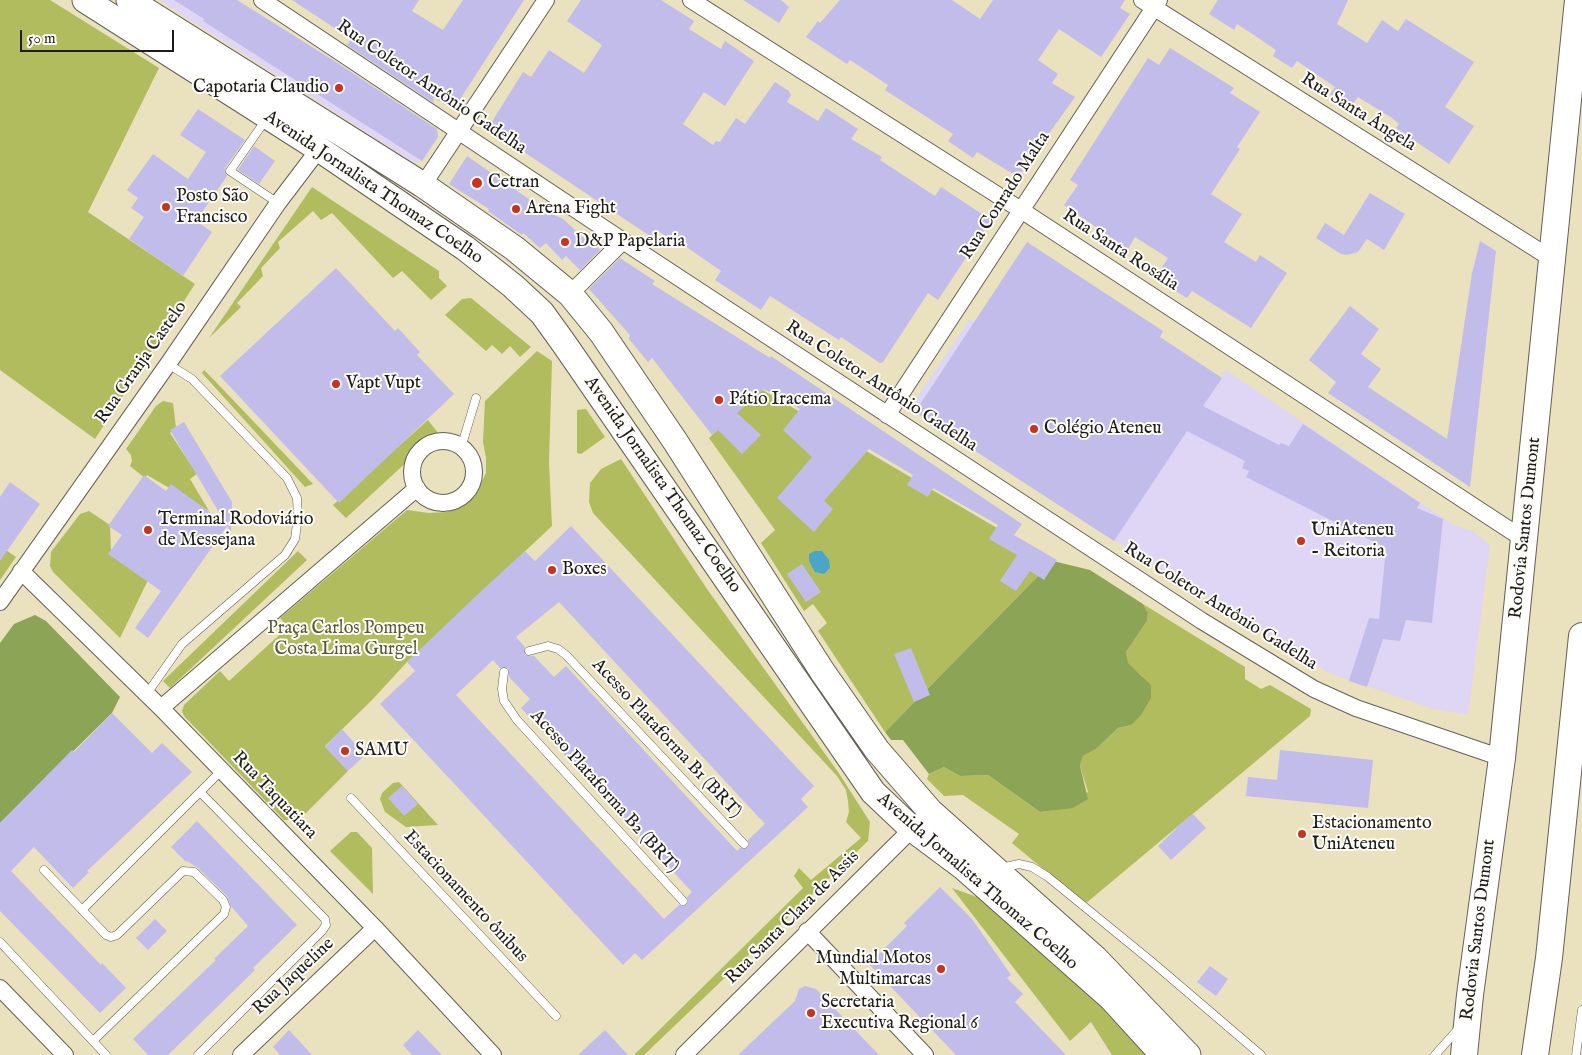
<!DOCTYPE html>
<html>
<head>
<meta charset="utf-8">
<style>
	body { margin:0 }
	#map { position:relative; width:1582px; height:1055px; overflow:hidden; background:#eae1bf; font-family:"IM FELL English",serif }
	canvas { display:block }
	.scale { position:absolute; left:20px; top:30px; width:154px; height:22px; box-sizing:border-box; border:2px solid #1c1c1c; border-top:0; padding-left:6px; font-size:15px; line-height:18px; white-space:nowrap; color:#1c1c1c; -webkit-text-stroke:4px #fdfcf7; paint-order:stroke }
</style>
</head>
<body>
<div id="map">
<canvas width="1582" height="1055"></canvas>
<div class="scale">50 m</div>
</div>
<script>
const g = document.querySelector('canvas').getContext('2d');
g.lineJoin = 'round';
function fillPath(path, color) { g.fillStyle = color; g.fill(path, 'evenodd'); }
const shape = rows => new Path2D(rows.map(r => 'M' + r).join(''));
function stroke(path, color, width, dash) { g.strokeStyle = color; g.lineWidth = width; g.lineCap = dash ? 'butt' : 'round'; g.setLineDash(dash || []); g.stroke(path); }
function write(font, color, halo, rows, align = 'center') {
  g.font = font + ' "IM FELL English",serif'; g.lineWidth = 4; g.setLineDash([]); g.textBaseline = 'middle'; g.strokeStyle = halo; g.fillStyle = color; for (const [text, x, y, turn = 0] of rows) {
    g.save(); g.translate(x, y); g.rotate((+turn || 0) * Math.PI / 180); g.textAlign = isNaN(turn) ? turn : align; if (halo) g.strokeText(text, 0, 0); g.fillText(text, 0, 0); g.restore();
  }
}
fillPath(shape([
	[159,0,237,0,437,131,416,164],
	[970,319,1105,411,1187,427,1226,370,1452,524,1474,532,1490,545,1468,715,1431,708,1329,673,1111,538,911,406]
]), '#dfd5f5');
fillPath(shape([
	[0,0,50,0,159,68,88,212,195,284,95,439,0,370],
	[312,187,439,271,439,278,447,286,431,300,402,271,393,278,332,213,321,220,313,211,278,242,280,248,261,268,263,276,237,303,241,307,209,338],
	[471,298,531,347,520,357,510,346,502,354,492,345,486,351,445,315,462,299],
	[537,351,552,361,549,462,552,526,407,662,372,700,325,746,348,771,299,820,284,820,184,716,182,711,184,705,220,671,229,681,288,627,280,618,407,510,429,513,447,512,466,502,479,487,486,473,486,458,483,442,485,401],
	[204,370,215,381,313,484,305,487,202,373],
	[761,389,1053,561,885,732,818,631,827,623,813,604,804,611,761,543,775,530,709,438],
	[163,401,173,403,176,428,170,433,197,474,190,479,209,511,147,475,145,478,130,466,132,461,131,455,126,449,156,406],
	[586,409,605,437,581,454,577,453,577,410],
	[428,420,438,433,346,518,333,505],
	[621,459,707,589,838,772,870,822,868,841,644,1055,634,1055,803,888,794,876,799,868,811,880,861,838,846,822,849,812,848,801,846,790,837,776,593,513,589,502,590,483,601,469],
	[89,511,110,525,111,553,150,576,120,638,53,572,50,566,51,552,80,514],
	[0,546,16,557,0,580],
	[298,551,307,560,170,688,163,681],
	[1143,604,1245,667,1245,679,1261,689,1270,685,1311,709,1310,716,1085,904,1012,843,1019,834,963,795,944,796,927,779,929,774,944,767,960,776,988,775,1040,812,1054,810,1088,792,1080,766,1083,756,1096,749,1118,728,1131,725,1143,677,1127,663,1126,652,1147,621,1148,613],
	[399,782,438,825,406,827,385,812,380,799,382,793,393,783],
	[351,832,357,832,372,848,373,894,330,851],
	[952,888,985,900,1106,1009,1152,1055,1112,1055,1091,1022,1070,1041]
]), '#b0bc5e');
fillPath(shape([
	[1053,561,1090,570,1143,604,1148,613,1147,621,1126,652,1128,663,1151,685,1151,698,1141,715,1131,725,1118,728,1096,749,1083,756,1080,766,1088,799,1073,808,1040,812,988,775,960,776,944,767,929,774,903,740,891,740,885,732],
	[35,615,46,621,120,697,112,713,0,823,0,643,14,624]
]), '#8ca455');
fillPath(shape([
	[815,551,822,551,829,560,830,568,824,574,815,572,809,561,809,554]
]), '#4aa5c8');
fillPath(shape([
	[174,0,237,0,336,62,437,129,438,137,422,161,203,21,204,19],
	[292,0,419,0,412,11,443,30,463,0,524,0,459,101,456,100,451,108,433,97,434,103,347,45,351,39],
	[581,0,661,0,694,21,689,29,721,49,725,41,754,61,725,106,704,92,683,124,713,145,716,141,720,142,736,118,745,124,775,82,789,91,791,95,787,102,818,121,826,108,858,129,851,139,882,157,880,160,935,196,941,187,991,220,938,300,928,293,883,362,880,363,841,337,839,340,770,296,761,310,715,280,721,271,685,246,684,248,658,231,653,238,488,128,523,72,531,77,549,50,584,73,602,45,567,21],
	[743,0,781,0,789,7,779,23],
	[840,0,952,0,980,19,993,0,1125,0,1120,8,1130,14,1101,57,1059,29,1038,60,1058,74,1052,83,1075,97,1018,177,977,152,973,158,948,141,953,134,885,90,888,85,850,60,847,64,806,37,818,21,820,23],
	[1218,0,1348,0,1337,24,1367,43,1382,20,1398,31,1406,19,1474,62,1445,107,1474,126,1449,164,1396,128,1399,124,1392,118,1358,97,1351,107,1330,94,1335,87,1297,61,1292,68,1273,56,1276,50,1251,33,1237,24,1234,30,1209,14],
	[1170,48,1234,88,1230,93,1260,112,1237,147,1240,149,1211,194,1242,214,1224,242,1256,262,1260,255,1287,273,1251,328,1192,291,1187,298,1155,278,1168,258,1135,237,1128,249,1064,205,1078,185,1070,180,1148,58,1159,65],
	[198,109,245,140,225,168,227,176,196,221,212,232,183,276,129,239,144,217,131,208,138,198,127,190,153,154,188,179,206,152,180,135],
	[254,146,275,161,259,184,238,170],
	[467,156,546,211,563,219,585,239,588,237,600,250,580,270,566,256,562,260,546,243,540,248,523,233,522,235,488,211,489,209,449,184],
	[1370,193,1405,214,1384,250,1367,239,1358,252,1347,255,1341,254,1316,238,1325,223,1344,235],
	[1480,241,1496,251,1470,487,1328,393,1336,382,1309,360,1350,306,1379,329,1361,354,1381,369,1368,387,1447,439,1472,273],
	[1027,242,1163,331,1160,337,1222,378,1203,406,1279,445,1281,443,1289,446,1303,424,1420,503,1417,508,1443,519,1432,623,1406,620,1400,641,1383,639,1367,687,1349,681,1369,618,1379,619,1386,548,1246,477,1249,471,1242,468,1245,461,1187,431,1114,541,915,412],
	[620,258,655,281,652,284,770,358,771,356,1022,524,1014,535,1057,560,1044,580,1030,571,1016,591,1000,581,1017,555,989,539,998,525,933,488,928,497,907,485,913,475,869,449,824,501,833,509,814,532,777,498,812,457,783,430,800,409,764,389,737,413,761,435,742,454,718,430,712,435,652,358,648,362,629,339,630,335,589,289],
	[336,268,395,331,398,328,420,352,417,355,454,394,339,503,220,376],
	[184,422,232,502,231,533,227,526,148,638,135,628,161,591,108,554,122,535,108,526,144,475,166,491,171,484,226,524,170,430],
	[10,482,40,504,0,561,0,497],
	[571,526,814,786,801,799,808,807,642,960,635,953,623,965,380,704,415,671,407,662,477,595,525,551,535,561],
	[559,602,765,824,748,840,749,845,747,848,740,848,737,851,566,666,554,677,534,656,525,655,525,647,516,637],
	[493,660,500,668,508,668,509,677,530,699,521,708,692,892,687,897,688,902,686,905,679,905,664,919,456,695],
	[802,564,821,592,806,602,787,574],
	[911,648,930,695,914,702,894,654],
	[112,713,152,753,162,743,192,772,87,871,89,872,73,888,34,847,11,871,101,965,102,963,126,988,100,1013,0,911,0,823,72,750,74,752],
	[342,729,365,755,348,771,325,747],
	[1280,750,1373,760,1368,808,1246,796,1248,777,1277,780],
	[402,786,418,804,404,816,388,798],
	[1193,814,1206,828,1171,860,1158,846,1176,829,1175,828],
	[197,821,297,925,253,968,255,970,168,1055,148,1055,133,1039,216,960,214,959,248,926,231,906,227,896,198,868,187,861,186,862,171,847],
	[940,887,972,919,1011,975,1007,978,1023,994,1015,1002,1066,1055,956,1055,869,964,907,926,904,923],
	[155,919,167,931,148,950,136,938],
	[1210,966,1228,979,1216,996,1197,982],
	[805,986,816,989,879,1055,738,1055,795,1001,799,989],
	[289,1030,312,1055,280,1055,273,1047],
	[418,1030,442,1055,412,1055,403,1045],
	[605,1030,628,1055,578,1055]
]), '#c2bceb');
const service = shape([
	[267,118,230,171,278,203],
	[461,448,476,398],
	[529,651,548,646,558,649,566,655,744,844],
	[504,672,502,689,504,701,517,720,683,901],
	[146,695,182,644,285,555,295,539,298,517,297,498,287,478,192,379,168,364],
	[351,798,556,1016],
	[1001,868,1019,864,1032,867,1048,877,1151,961,1261,1055],
	[44,870,106,935,111,937,117,935,183,871,194,872,223,900,226,907,224,914,93,1041],
	[82,910,221,771],
	[0,942,106,1055],
	[198,1055,322,931,326,925,325,919,200,792],
	[1435,1055,1460,1027],
	[1576,1055,1582,1010]
]);
const minor = shape([
	[262,0,623,241,1202,621,1314,689,1356,708,1502,758],
	[691,0,1021,210,1525,540],
	[1142,0,1552,259],
	[423,185,546,0],
	[570,294,623,241],
	[887,415,1159,0],
	'412 472a31 31 0 1 1 62 0a31 31 0 1 1-62 0Z',
	[21,571,161,708,375,928,493,1055],
	[0,602,168,364,278,203,319,149],
	[161,708,417,488],
	[807,931,925,1055],
	[0,988,65,1055],
	[241,1055,375,928],
	[684,1055,919,822]
]);
const primary = shape([
	[85,0,319,149,465,248,513,286,542,313,565,345,873,792,912,829,963,867,1112,999,1163,1055],
	[129,0,423,185,514,248,570,294,601,332,675,441,822,671,877,750,930,811,1095,958,1188,1055]
]);
const trunk = shape([
	[1464,1055,1470,995,1502,758,1578,0],
	[1535,1055,1549,958,1582,636]
]);
stroke(service, '#646155', 9);
stroke(minor, '#646155', 18);
stroke(primary, '#646155', 27);
stroke(trunk, '#646155', 28);
stroke(service, '#fff', 8);
stroke(minor, '#fff', 16);
stroke(primary, '#fff', 25);
stroke(trunk, '#fff', 26);
for (const [x, y, r, color] of [
	[339,88,5,"#c8321e"],
	[477,183,6,"#c8321e"],
	[166,207,5,"#c8321e"],
	[516,209,5,"#c8321e"],
	[565,242,5,"#c8321e"],
	[336,384,5,"#c8321e"],
	[719,400,5,"#c8321e"],
	[1034,429,5,"#c8321e"],
	[148,530,5,"#c8321e"],
	[1301,541,5,"#c8321e"],
	[552,570,5,"#c8321e"],
	[345,751,5,"#c8321e"],
	[1302,834,5,"#c8321e"],
	[941,969,5,"#c8321e"],
	[811,1013,5,"#c8321e"]
]) { const dot = new Path2D(); dot.arc(x, y, r, 0, 2 * Math.PI); g.fillStyle = color; g.fill(dot); stroke(dot, '#fdfcf7', 2); }
write('18px', '#1c1c1c', '#fdfcf7', [
	["Capotaria Claudio",329,88,"right"],
	["Cetran",488,183],
	["Posto São",176,197],
	["Francisco",176,218],
	["Arena Fight",526,209],
	["D&P Papelaria",575,242],
	["Vapt Vupt",346,384],
	["Pátio Iracema",729,400],
	["Colégio Ateneu",1044,429],
	["Terminal Rodoviário",158,520],
	["de Messejana",158,541],
	["UniAteneu",1311,531],
	["- Reitoria",1311,552],
	["Boxes",562,570],
	["SAMU",355,751],
	["Estacionamento",1312,824],
	["UniAteneu",1312,845],
	["Mundial Motos",931,959,"right"],
	["Multimarcas",931,980,"right"],
	["Secretaria",821,1003],
	["Executiva Regional 6",821,1024]
], 'left');
write('18px', '#1c1c1c', '#fdfcf7', [
	["Rua Coletor Antônio Gadelha",431,88,34],
	["Rua Santa Ângela",1358,113,32],
	["Avenida Jornalista Thomaz Coelho",373,188,34],
	["Rua Conrado Malta",1006,196,-57],
	["Rua Santa Rosália",1120,251,33],
	["Rua Granja Castelo",142,363,-55],
	["Rua Coletor Antônio Gadelha",881,387,33],
	["Avenida Jornalista Thomaz Coelho",662,485,55],
	["Rodovia Santos Dumont",1526,528,-84],
	["Rua Coletor Antônio Gadelha",1220,607,32],
	["Acesso Plataforma B1 (BRT)",666,739,47],
	["Acesso Plataforma B2 (BRT)",604,792,48],
	["Rua Taquatiara",274,796,46],
	["Avenida Jornalista Thomaz Coelho",977,882,41],
	["Estacionamento ônibus",465,897,47],
	["Rua Santa Clara de Assis",793,918,-45],
	["Rodovia Santos Dumont",1479,930,-83],
	["Rua Jaqueline",294,977,-43]
]);
write('18px', '#575c36', '#fdfcf7', [
	["Praça Carlos Pompeu",346,629],
	["Costa Lima Gurgel",346,650]
]);
</script>
</body>
</html>
